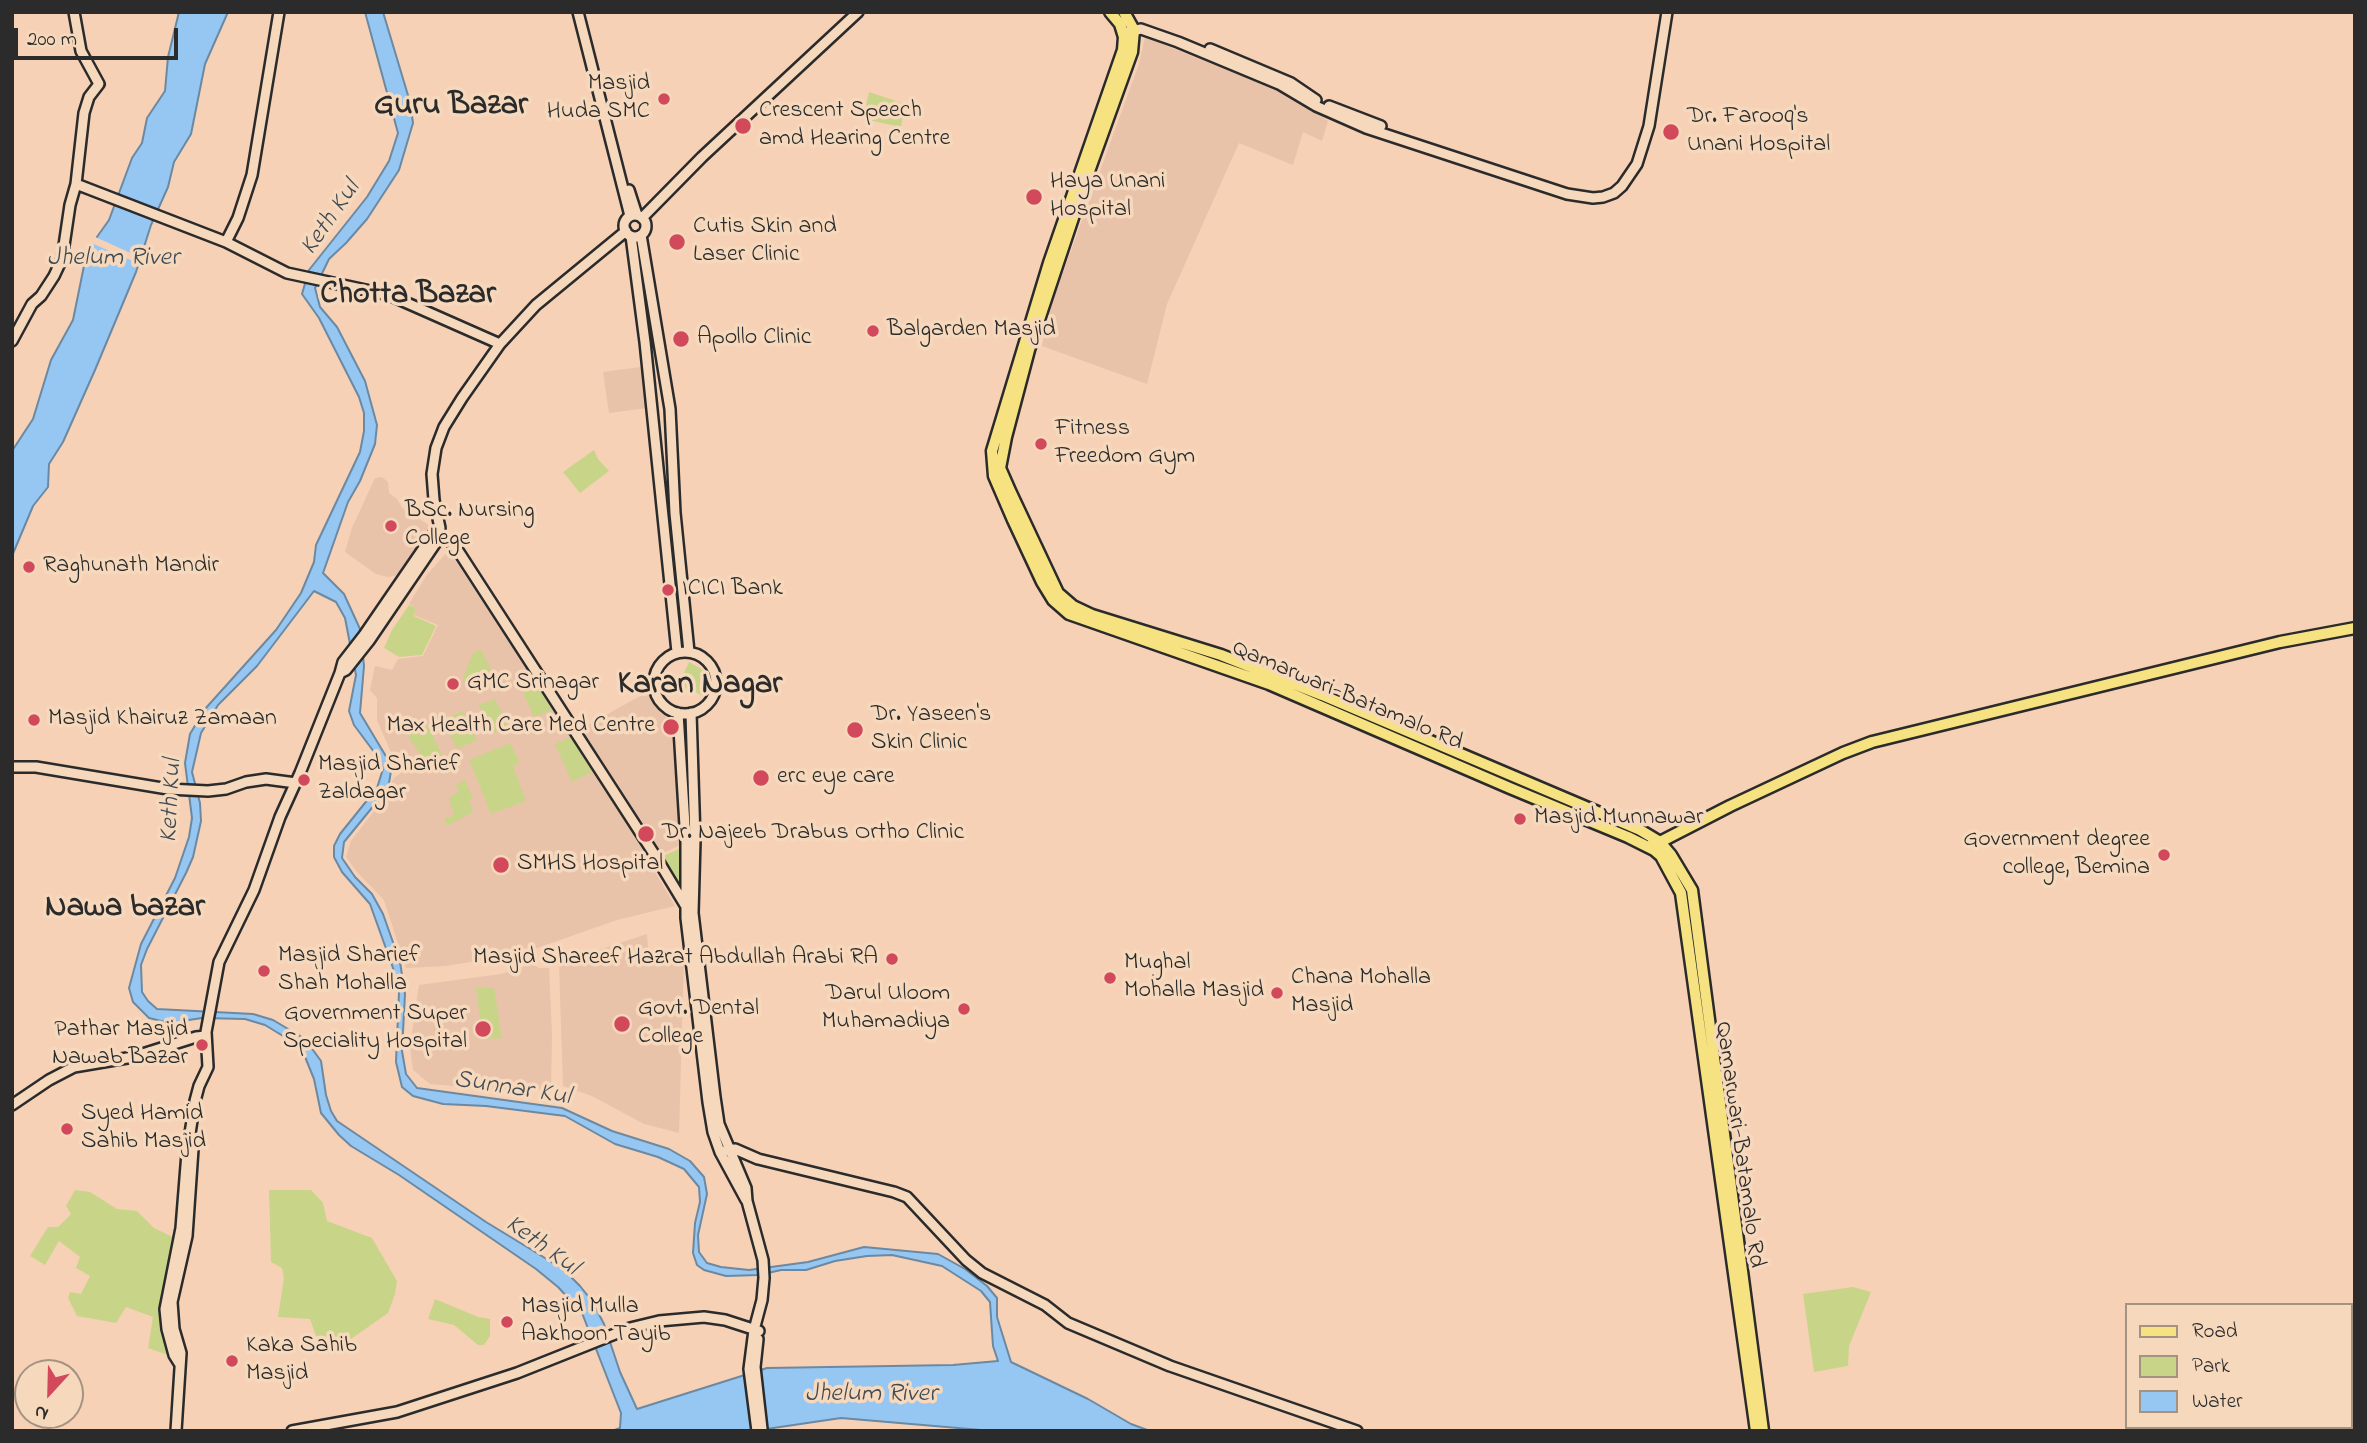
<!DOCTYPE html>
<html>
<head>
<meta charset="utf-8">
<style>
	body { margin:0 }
	#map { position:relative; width:2367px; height:1443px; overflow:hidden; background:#f6d1b6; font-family:"Indie Flower",sans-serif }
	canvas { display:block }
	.frame { position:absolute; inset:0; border:14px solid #2b2b2b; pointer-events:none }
	.legend { position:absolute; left:2125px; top:1303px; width:228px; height:126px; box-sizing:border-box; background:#f6d8bc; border:2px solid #a59382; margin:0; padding:9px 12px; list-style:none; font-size:21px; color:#2b2b2b }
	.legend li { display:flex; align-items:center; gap:14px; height:35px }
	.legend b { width:35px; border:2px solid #a59382 }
	.north { position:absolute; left:14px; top:1359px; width:70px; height:70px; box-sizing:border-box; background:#f6d8bc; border:2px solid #a59382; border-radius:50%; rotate:202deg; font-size:19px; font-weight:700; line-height:28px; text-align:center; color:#2b2b2b }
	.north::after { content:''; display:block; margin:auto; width:24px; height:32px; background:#d1495b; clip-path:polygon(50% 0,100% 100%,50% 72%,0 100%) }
	.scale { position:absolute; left:14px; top:28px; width:164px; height:32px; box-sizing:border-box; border:4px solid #2b2b2b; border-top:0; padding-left:9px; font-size:21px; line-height:24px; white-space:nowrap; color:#2b2b2b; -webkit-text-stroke:5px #f6d8bc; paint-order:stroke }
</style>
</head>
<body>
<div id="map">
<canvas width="2367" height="1443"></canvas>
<div class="frame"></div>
<ul class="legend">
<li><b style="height:9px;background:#f7e281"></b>Road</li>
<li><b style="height:19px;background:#c8d589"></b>Park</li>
<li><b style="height:19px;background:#96c7f2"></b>Water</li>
</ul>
<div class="north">N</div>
<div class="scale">200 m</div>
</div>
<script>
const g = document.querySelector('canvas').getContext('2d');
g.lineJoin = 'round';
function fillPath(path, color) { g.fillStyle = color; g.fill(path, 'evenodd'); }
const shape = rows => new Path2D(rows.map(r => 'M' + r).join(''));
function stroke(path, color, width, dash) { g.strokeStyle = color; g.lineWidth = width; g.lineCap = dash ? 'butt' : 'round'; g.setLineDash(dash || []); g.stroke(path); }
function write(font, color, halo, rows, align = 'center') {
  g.font = font + ' "Indie Flower",sans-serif'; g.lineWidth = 7; g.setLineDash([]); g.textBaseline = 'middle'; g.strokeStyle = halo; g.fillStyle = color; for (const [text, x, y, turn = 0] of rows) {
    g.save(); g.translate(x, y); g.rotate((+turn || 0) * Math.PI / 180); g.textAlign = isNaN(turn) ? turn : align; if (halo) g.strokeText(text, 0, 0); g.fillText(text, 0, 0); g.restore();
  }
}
fillPath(shape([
	[1145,37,1281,92,1328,121,1322,141,1303,132,1293,165,1239,143,1167,304,1147,384,1042,346,1052,303,1139,64],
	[641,367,647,408,609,413,603,372],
	[382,477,388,482,389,493,397,499,402,508,429,525,428,535,420,543,398,575,388,577,376,574,345,552,352,528,375,478],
	[449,550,625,820,675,906,617,920,523,953,446,966,406,968,384,900,357,872,346,857,351,841,380,803,394,778,405,770,393,757,377,720,377,698,370,690,375,666,392,670,398,659,423,656,438,625,414,615,415,607,409,604,426,576],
	[653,689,664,706,678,713,686,842,656,857,575,732],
	[647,934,648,948,684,957,679,1133,644,1124,592,1096,563,1086,559,963],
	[532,964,539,968,549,968,552,1034,551,1091,515,1087,515,1091,430,1084,413,1070,410,1047,419,985,501,974]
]), '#e8c2a9');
fillPath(shape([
	[869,92,905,104,901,127,863,119],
	[594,450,598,459,609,471,580,493,563,472],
	[409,605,415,607,414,616,436,626,422,655,399,657,384,648,392,630],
	[481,649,495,678,469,690,463,678,473,653],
	[689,662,700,668,707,675,707,685,702,696,694,691,684,688,683,675],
	[531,677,552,710,534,717,519,683],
	[495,699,510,728,492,733,479,705],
	[463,711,477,740,457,749,443,719],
	[428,726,442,755,425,762,407,734],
	[571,737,592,772,572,782,555,744],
	[510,743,520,763,513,766,526,801,491,814,469,760],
	[465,780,473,798,469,800,473,812,447,826,444,819,454,815,449,798,459,791,456,784],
	[681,848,682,888,679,888,661,857],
	[476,988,494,988,502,1038,483,1039],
	[75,1190,90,1192,117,1209,137,1211,154,1228,175,1238,160,1316,168,1355,148,1348,153,1317,126,1307,116,1323,77,1316,68,1298,70,1292,81,1294,90,1276,76,1268,80,1257,59,1241,45,1265,30,1256,48,1227,58,1227,71,1214,66,1206],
	[269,1190,311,1190,323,1203,327,1221,372,1238,397,1281,395,1294,388,1313,351,1339,316,1336,310,1319,278,1317,284,1278,282,1268,271,1262],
	[1853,1287,1871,1292,1849,1346,1848,1366,1814,1372,1803,1294],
	[435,1299,478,1317,490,1319,490,1336,484,1345,478,1345,454,1325,428,1319]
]), '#c8d589');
const water = shape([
	[179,12,228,12,205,64,191,134,174,162,168,187,151,225,136,272,95,370,63,442,49,464,48,487,33,506,12,556,12,451,33,419,51,360,73,320,87,251,109,220,132,158,142,143,147,118,165,91,168,57,179,12],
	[365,12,383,12,410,102,413,123,399,170,367,219,346,243,329,259,315,288,320,307,337,327,365,381,377,425,375,444,360,481,348,502,323,573,344,594,360,629,364,666,360,713,387,758,391,771,389,783,384,793,344,842,342,858,355,877,372,894,383,914,400,962,405,994,402,1051,406,1074,417,1088,562,1108,612,1131,669,1149,690,1161,704,1177,707,1194,698,1235,699,1252,707,1263,721,1267,749,1270,808,1262,864,1247,938,1254,965,1269,987,1286,997,1298,997,1317,1011,1362,1088,1399,1131,1424,1150,1431,993,1431,841,1418,753,1431,612,1431,620,1428,621,1413,582,1313,558,1287,536,1269,399,1175,351,1146,339,1135,321,1113,314,1079,301,1047,265,1025,245,1019,202,1018,169,1023,149,1018,133,1002,129,988,141,944,175,878,189,837,192,818,185,763,190,734,205,709,276,630,301,593,314,562,316,545,360,452,364,431,364,413,359,397,319,318,302,294,309,270,367,197,389,161,398,133,365,12],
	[314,591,336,602,345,618,356,675,349,711,354,725,380,760,383,769,377,788,340,834,334,846,334,857,342,872,370,904,393,968,399,992,396,1062,402,1087,413,1096,443,1104,486,1106,565,1116,615,1144,658,1157,684,1169,699,1187,700,1202,695,1223,693,1253,697,1265,704,1270,726,1276,759,1275,781,1270,806,1270,835,1261,867,1256,892,1255,942,1266,981,1291,990,1302,993,1346,998,1361,953,1365,767,1368,637,1409,620,1372,604,1324,592,1301,580,1286,563,1269,486,1222,337,1121,331,1111,326,1095,321,1061,305,1039,273,1020,253,1014,157,1009,148,1001,142,992,141,965,147,949,186,873,193,857,201,821,200,803,192,772,201,733,218,705,257,666,314,591]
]);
fillPath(water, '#96c7f2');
stroke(water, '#6b89a2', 2);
fillPath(shape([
	[93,236,144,259,142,265,89,242]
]), '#f6d1b6');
const secondary = shape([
	[578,12,630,216],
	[1128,32,1141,29,1178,42,1279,84,1316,106,1366,128,1567,194,1593,198,1603,197,1614,193,1622,186,1637,164,1649,126,1667,12],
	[1210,49,1291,83,1316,100],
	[1329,106,1381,126],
	[76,184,226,242,287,273,389,295,500,344],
	[629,190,637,215],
	'624 226a11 11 0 1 1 22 0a11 11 0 1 1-22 0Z',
	[642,218,702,157,858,12],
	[641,235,670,409,675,513,689,652],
	[631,236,645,342,677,652],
	[226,242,238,218,252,175,279,12],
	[12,341,32,304,41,296,54,276,62,259,70,205,76,184,84,113,89,97,99,84,81,51,74,12],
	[440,528,434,500,432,474,436,448,444,427,462,398,500,344,536,305,626,231],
	[448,540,455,546,656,857,685,905],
	'654 683a31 31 0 1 1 62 0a31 31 0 1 1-62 0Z',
	[340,673,343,662,364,635,434,533],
	[678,713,686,842,686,918,708,1102,713,1132,720,1152,746,1200],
	[691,713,695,840,693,913,715,1097,719,1124,746,1188,747,1201,763,1260,764,1278,762,1300,754,1330,749,1369,757,1431],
	[12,767,36,767,168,789,208,791,226,789,246,782,266,779,296,783],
	[12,1105,49,1080,74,1067,133,1057,196,1037,206,1036],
	[720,1152,735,1149,758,1159,894,1192,907,1197,966,1260,982,1273,1045,1305,1068,1323,1170,1366,1357,1431],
	[758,1339,755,1367,762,1429],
	[179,1363,174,1355,167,1329,165,1309,181,1228,187,1153,195,1101,199,1086,208,1067,206,1032,219,962,254,890,280,817,300,773,340,673,346,670,369,641,437,541],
	[176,1431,181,1353,174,1329,172,1302,187,1236,193,1149],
	[292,1431,397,1412,517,1373,630,1328,659,1321,704,1317,725,1320,759,1331]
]);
const primary = shape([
	[1110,12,1120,24,1124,37,1123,50,1049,263,992,451,994,476,1013,520,1042,582,1053,600,1069,614,1269,684,1510,788,1628,837,1654,850,1661,856,1681,893,1756,1431],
	[1124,12,1134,30,1132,52,1084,185,1029,350,1006,437,1000,468,1011,493,1058,593,1073,606,1092,615,1221,655,1322,695,1640,830,1660,842,1671,855,1692,890,1763,1431],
	[1653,841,1660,842,1730,806,1843,753,1872,742,2280,642,2355,628]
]);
stroke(secondary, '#2b2b2b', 14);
stroke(primary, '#2b2b2b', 15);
stroke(secondary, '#f6d8bc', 9);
stroke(primary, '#f7e281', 10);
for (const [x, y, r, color] of [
	[664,99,7,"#d1495b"],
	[743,126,9,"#d1495b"],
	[1671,132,9,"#d1495b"],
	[1034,197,9,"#d1495b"],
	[677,242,9,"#d1495b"],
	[873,331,7,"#d1495b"],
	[681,339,9,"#d1495b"],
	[1041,444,7,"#d1495b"],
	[391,526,7,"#d1495b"],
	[29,567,7,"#d1495b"],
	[668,590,7,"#d1495b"],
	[453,684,7,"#d1495b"],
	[34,720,7,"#d1495b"],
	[671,727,9,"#d1495b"],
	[855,730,9,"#d1495b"],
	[761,778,9,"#d1495b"],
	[304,780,7,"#d1495b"],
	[1520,819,7,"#d1495b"],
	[646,834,9,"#d1495b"],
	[2164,855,7,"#d1495b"],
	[501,865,9,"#d1495b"],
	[892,959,7,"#d1495b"],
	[264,971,7,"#d1495b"],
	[1110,978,7,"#d1495b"],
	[1277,993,7,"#d1495b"],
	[964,1009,7,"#d1495b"],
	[622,1024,9,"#d1495b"],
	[483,1029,9,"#d1495b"],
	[202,1045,7,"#d1495b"],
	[67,1129,7,"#d1495b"],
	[507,1322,7,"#d1495b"],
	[232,1361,7,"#d1495b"]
]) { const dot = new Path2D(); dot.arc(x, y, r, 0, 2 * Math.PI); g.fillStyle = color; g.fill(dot); stroke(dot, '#f6d8bc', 2.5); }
write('24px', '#2b2b2b', '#f6d8bc', [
	["Masjid",650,85,"right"],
	["Huda SMC",650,113,"right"],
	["Crescent Speech",759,112],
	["amd Hearing Centre",759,140],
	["Dr. Farooq's",1687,118],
	["Unani Hospital",1687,146],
	["Haya Unani",1050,183],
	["Hospital",1050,211],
	["Cutis Skin and",693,228],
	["Laser Clinic",693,256],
	["Balgarden Masjid",887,331],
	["Apollo Clinic",697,339],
	["Fitness",1055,430],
	["Freedom Gym",1055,458],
	["BSc. Nursing",405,512],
	["College",405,540],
	["Raghunath Mandir",43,567],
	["ICICI Bank",682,590],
	["GMC Srinagar",467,684],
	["Dr. Yaseen's",871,716],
	["Skin Clinic",871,744],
	["Masjid Khairuz Zamaan",48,720],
	["Max Health Care Med Centre",655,727,"right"],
	["Masjid Sharief",318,766],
	["Zaldagar",318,794],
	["erc eye care",777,778],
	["Masjid Munnawar",1534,819],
	["Dr. Najeeb Drabus Ortho Clinic",662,834],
	["Government degree",2150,841,"right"],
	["college, Bemina",2150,869,"right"],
	["SMHS Hospital",517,865],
	["Masjid Sharief",278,957],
	["Shah Mohalla",278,985],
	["Masjid Shareef Hazrat Abdullah Arabi RA",878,959,"right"],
	["Mughal",1124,964],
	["Mohalla Masjid",1124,992],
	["Chana Mohalla",1291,979],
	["Masjid",1291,1007],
	["Darul Uloom",950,995,"right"],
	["Muhamadiya",950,1023,"right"],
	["Govt. Dental",638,1010],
	["College",638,1038],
	["Government Super",467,1015,"right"],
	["Speciality Hospital",467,1043,"right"],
	["Pathar Masjid",188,1031,"right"],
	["Nawab Bazar",188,1059,"right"],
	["Syed Hamid",81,1115],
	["Sahib Masjid",81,1143],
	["Masjid Mulla",521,1308],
	["Aakhoon Tayib",521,1336],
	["Kaka Sahib",246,1347],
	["Masjid",246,1375]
], 'left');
write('24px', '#2b2b2b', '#f6d8bc', [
	["Qamarwari-Batamalo Rd",1347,697,23],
	["Qamarwari-Batamalo Rd",1738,1145,82]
]);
write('italic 26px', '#404a53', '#f6d8bc', [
	["Keth Kul",332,219,-55],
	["Jhelum River",113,260],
	["Keth Kul",173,801,-87],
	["Sunnar Kul",512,1090,9],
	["Keth Kul",541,1247,36],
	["Jhelum River",871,1396]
]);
write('bold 32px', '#2b2b2b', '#f6d8bc', [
	["Guru Bazar",451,108],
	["Chotta Bazar",408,297],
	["Karan Nagar",700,687],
	["Nawa bazar",125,910]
]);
</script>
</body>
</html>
